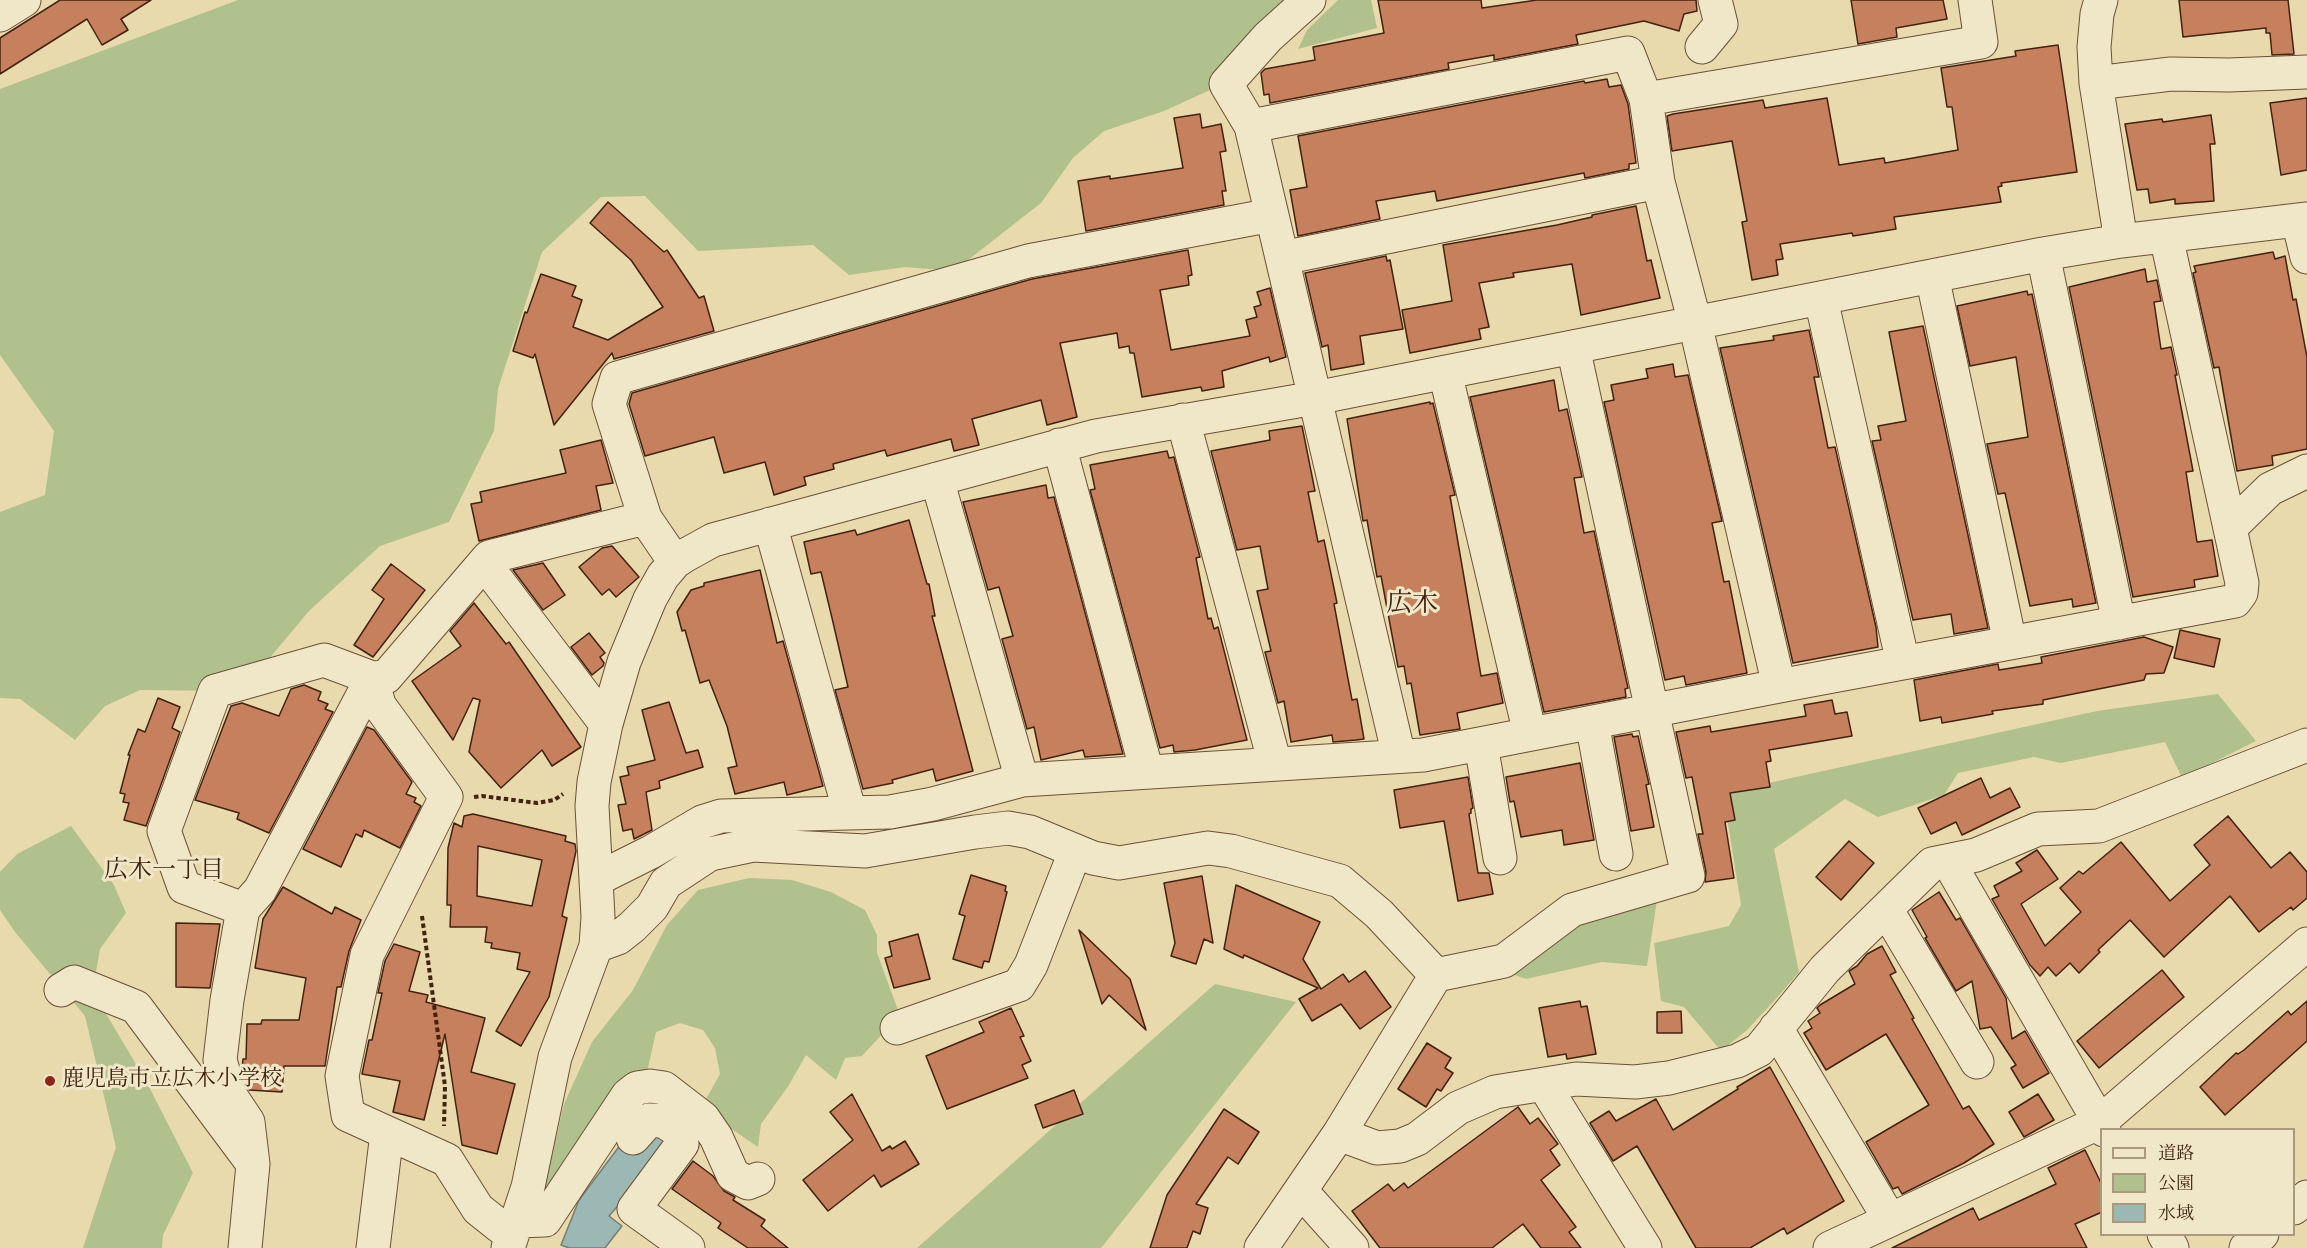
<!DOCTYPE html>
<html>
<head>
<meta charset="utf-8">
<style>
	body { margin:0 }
	#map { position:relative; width:2307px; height:1248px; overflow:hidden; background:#e8daac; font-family:"Sorts Mill Goudy","Noto Serif JP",serif }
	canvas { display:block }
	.legend { position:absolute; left:2100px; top:1128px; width:195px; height:108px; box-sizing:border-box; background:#f0e7c9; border:2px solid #aa987f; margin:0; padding:8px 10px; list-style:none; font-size:18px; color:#422210 }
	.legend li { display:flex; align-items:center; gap:12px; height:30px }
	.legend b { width:30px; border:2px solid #aa987f }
</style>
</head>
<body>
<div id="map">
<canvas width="2307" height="1248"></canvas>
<ul class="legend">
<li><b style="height:8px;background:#f0e7c9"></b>道路</li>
<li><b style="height:16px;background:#b0c18e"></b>公園</li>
<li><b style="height:16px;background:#9bb8b4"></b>水域</li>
</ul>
</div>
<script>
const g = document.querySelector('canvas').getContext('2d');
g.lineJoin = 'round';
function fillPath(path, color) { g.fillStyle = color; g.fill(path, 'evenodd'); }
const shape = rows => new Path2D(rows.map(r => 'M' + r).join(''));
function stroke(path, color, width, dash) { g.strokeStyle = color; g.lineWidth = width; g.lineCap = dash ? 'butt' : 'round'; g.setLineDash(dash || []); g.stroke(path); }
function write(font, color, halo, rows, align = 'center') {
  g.font = font + ' "Sorts Mill Goudy","Noto Serif JP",serif'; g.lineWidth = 6; g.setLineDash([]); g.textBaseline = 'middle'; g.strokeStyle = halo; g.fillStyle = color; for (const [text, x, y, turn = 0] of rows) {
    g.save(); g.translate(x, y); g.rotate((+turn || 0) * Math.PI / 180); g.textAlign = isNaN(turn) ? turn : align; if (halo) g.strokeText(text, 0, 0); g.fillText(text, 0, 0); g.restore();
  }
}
fillPath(shape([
	[238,0,1307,0,1242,62,1208,91,1164,111,1104,131,1073,158,1041,203,954,271,905,267,849,275,813,245,698,251,645,196,601,197,542,252,498,389,494,431,449,522,380,546,309,611,242,691,140,690,105,706,75,740,20,699,0,698,0,512,45,495,54,431,0,355,0,89],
	[1338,0,1371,0,1377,28,1298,49,1307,30],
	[2218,694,2256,741,2182,778,2165,742,2061,763,2034,757,1958,773,1944,795,1878,817,1845,799,1774,849,1799,972,1774,1001,1747,1030,1721,1051,1684,1007,1661,1001,1654,943,1729,926,1741,905,1723,793,2097,711],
	[71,826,114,885,126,913,100,949,94,983,102,1007,146,1081,193,1173,163,1235,162,1248,83,1248,116,1147,85,1016,15,932,0,910,0,872,17,854],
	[749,878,792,880,831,892,865,910,877,935,877,953,898,1010,886,1030,862,1056,845,1058,836,1080,806,1055,789,1085,761,1124,758,1147,701,1108,720,1074,715,1048,703,1030,680,1023,656,1032,647,1072,539,1211,564,1104,592,1042,633,990,667,925,698,890],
	[1657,900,1647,966,1602,962,1526,979,1512,974,1573,918],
	[1215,984,1296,1002,1101,1248,917,1248]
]), '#b0c18e');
const water = shape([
	[649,1130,675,1140,609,1216,622,1226,605,1248,569,1248,561,1245,579,1200,624,1140,649,1130]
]);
fillPath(water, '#9bb8b4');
stroke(water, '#777c72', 1.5);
const building = shape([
	[60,0,151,0,121,19,128,30,102,45,87,19,0,74,0,38,60,0],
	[1378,0,1481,0,1482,8,1537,0,1696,0,1697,11,1684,14,1679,31,1644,21,1576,35,1578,44,1494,60,1494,55,1448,63,1449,69,1270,103,1269,94,1264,95,1261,73,1265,69,1315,60,1313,47,1384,33,1378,0],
	[1851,0,1943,0,1947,19,1896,28,1897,37,1858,44,1851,0],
	[2179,0,2288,0,2294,54,2272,55,2270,33,2266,33,2266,28,2183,37,2179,0],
	[2058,45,2077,172,2001,183,2002,186,1998,187,2001,202,1894,217,1896,229,1853,236,1852,233,1780,244,1783,259,1776,260,1778,275,1752,280,1742,222,1747,221,1732,141,1672,151,1667,116,1673,114,1763,100,1765,108,1827,98,1839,165,1884,158,1885,163,1958,150,1952,107,1947,107,1941,68,2016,56,2015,51,2058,45],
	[1607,79,1609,87,1621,85,1628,104,1636,163,1629,164,1629,169,1585,178,1584,173,1437,201,1435,191,1376,201,1380,219,1298,236,1290,190,1307,187,1298,136,1584,81,1585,83,1607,79],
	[2307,98,2307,170,2281,175,2270,103,2307,98],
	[1200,114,1202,128,1221,124,1226,151,1220,152,1226,191,1222,191,1224,205,1086,231,1078,181,1110,176,1110,179,1183,168,1174,118,1200,114],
	[2211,115,2215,144,2210,144,2214,201,2175,204,2175,199,2150,203,2148,189,2137,190,2125,124,2162,119,2163,122,2211,115],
	[608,202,664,252,667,250,699,298,704,296,714,331,614,359,612,353,554,425,535,354,533,358,513,351,525,312,527,313,541,274,576,286,572,296,582,300,573,327,608,340,663,307,631,260,590,223,608,202],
	[1636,206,1647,261,1651,260,1660,298,1581,315,1572,264,1513,273,1514,277,1479,283,1489,327,1479,329,1481,339,1410,353,1402,310,1452,301,1443,245,1557,225,1592,217,1592,215,1636,206],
	[1188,250,1192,275,1188,276,1189,285,1160,290,1171,350,1250,336,1246,320,1257,317,1254,307,1261,305,1257,292,1270,288,1286,357,1270,362,1269,357,1222,371,1224,387,1202,391,1201,387,1142,397,1134,353,1130,353,1129,346,1119,348,1117,333,1060,343,1077,417,1047,425,1041,400,972,419,979,445,954,451,951,439,887,456,885,450,833,464,834,469,804,477,806,485,774,495,765,462,724,473,714,437,645,456,629,404,632,393,1032,279,1188,250],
	[2273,252,2275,259,2285,256,2293,300,2296,299,2307,357,2307,449,2272,456,2273,465,2237,471,2219,367,2214,368,2193,273,2196,272,2194,266,2273,252],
	[1386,256,1387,261,1390,260,1403,329,1360,336,1364,364,1331,370,1328,345,1322,347,1305,273,1386,256],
	[2145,269,2147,282,2157,280,2161,301,2154,302,2161,349,2171,347,2177,375,2175,375,2193,471,2186,472,2197,542,2212,540,2218,576,2194,580,2195,587,2133,597,2069,287,2145,269],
	[2027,291,2028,295,2032,294,2096,603,2073,607,2072,599,2030,606,2005,493,1998,494,1987,444,2028,437,2016,357,1970,366,1957,306,2027,291],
	[1923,326,1988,628,1954,634,1951,614,1913,620,1872,441,1881,440,1878,426,1906,421,1889,332,1923,326],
	[1809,330,1819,377,1814,377,1828,448,1835,447,1876,627,1878,647,1793,663,1720,348,1774,340,1773,336,1809,330],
	[1673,364,1675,377,1688,375,1722,521,1712,523,1724,582,1729,581,1747,673,1686,685,1684,676,1665,680,1604,402,1614,400,1611,385,1648,378,1646,369,1673,364],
	[1554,380,1559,411,1567,409,1582,477,1574,478,1584,533,1594,531,1628,688,1625,689,1626,697,1544,712,1470,397,1554,380],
	[1430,402,1430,404,1433,403,1455,495,1450,496,1481,676,1497,673,1503,703,1457,713,1460,729,1420,735,1411,683,1407,684,1404,666,1398,667,1381,576,1377,577,1367,520,1363,521,1347,419,1430,402],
	[1302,426,1315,491,1308,492,1318,542,1324,540,1337,603,1334,604,1352,700,1357,699,1364,739,1356,740,1333,742,1332,735,1291,742,1284,701,1278,703,1265,652,1271,651,1257,591,1268,589,1260,546,1237,550,1211,451,1270,440,1269,431,1302,426],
	[601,440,613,483,596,486,601,510,479,541,471,504,482,502,480,492,566,473,560,450,601,440],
	[1167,451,1169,458,1174,457,1200,557,1196,558,1208,619,1211,618,1214,629,1218,627,1247,740,1195,750,1174,752,1173,745,1160,748,1090,490,1095,489,1090,465,1167,451],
	[1046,485,1048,498,1054,497,1123,754,1085,757,1083,750,1041,760,1034,727,1027,729,1002,639,1013,636,999,587,988,590,963,502,1046,485],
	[909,520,927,584,929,584,935,616,932,616,973,771,936,781,933,769,892,780,893,783,863,789,835,690,848,687,832,618,821,572,811,574,804,542,855,530,857,535,909,520],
	[612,546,639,577,616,597,609,589,602,595,579,567,602,548,612,546],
	[543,563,565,595,543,610,513,570,543,563],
	[391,564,425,590,373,657,354,645,384,599,372,590,391,564],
	[760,570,777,643,783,641,823,786,787,795,784,782,735,794,728,768,737,766,727,726,709,680,700,683,685,630,682,631,677,612,691,590,704,586,704,583,760,570],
	[474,603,506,644,509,642,581,747,552,766,542,750,501,788,469,752,480,700,473,698,453,740,412,681,461,646,450,631,474,603],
	[2180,630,2220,639,2214,667,2174,658,2180,630],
	[589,633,605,653,600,657,604,663,603,666,592,675,571,647,589,633],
	[2144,637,2173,647,2164,673,2146,674,2144,680,2043,700,2043,704,1992,711,1993,714,1942,723,1941,717,1920,721,1914,680,1998,664,1999,670,2042,663,2041,657,2144,637],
	[304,685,321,692,318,700,328,704,325,709,333,712,269,833,237,819,239,813,195,800,231,706,242,703,279,716,291,689,304,685],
	[158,698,180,707,172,728,180,732,146,826,124,820,129,803,123,802,125,794,120,793,130,755,128,755,138,729,145,732,158,698],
	[1832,700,1835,714,1847,712,1852,736,1769,750,1771,761,1766,762,1770,787,1730,793,1735,820,1725,822,1734,878,1705,882,1706,872,1698,834,1703,834,1692,777,1686,778,1676,732,1710,726,1711,732,1806,716,1804,705,1832,700],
	[669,702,686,753,698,750,703,767,659,781,660,788,646,792,652,830,634,839,632,829,623,831,618,805,626,804,620,777,629,775,627,767,655,760,642,710,669,702],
	[367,727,374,730,412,782,406,794,416,798,414,802,421,806,400,848,364,830,362,837,356,834,341,867,303,849,367,727],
	[1632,734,1633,737,1638,736,1649,784,1646,785,1654,827,1631,831,1614,737,1632,734],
	[1580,763,1594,840,1564,845,1562,830,1521,837,1514,801,1510,802,1506,777,1580,763],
	[1468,777,1473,808,1471,809,1471,813,1469,814,1478,873,1489,873,1493,894,1458,901,1444,821,1400,828,1394,790,1468,777],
	[1981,778,1990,798,2010,788,2020,807,1962,835,1956,822,1931,834,1918,808,1981,778],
	[473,814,566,836,565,841,575,844,576,851,562,916,567,918,549,997,521,1046,496,1031,530,972,517,969,520,953,491,948,492,943,485,942,487,927,450,927,451,905,447,905,448,848,454,823,462,827,464,816,473,814],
	[478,846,542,860,532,906,477,896,478,846],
	[2228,816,2271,868,2290,852,2307,872,2307,898,2293,910,2291,907,2259,932,2230,896,2164,957,2130,920,2098,950,2100,952,2079,973,2070,963,2056,976,2048,967,2040,976,2030,965,1992,899,1999,896,1994,886,2022,871,2016,863,2037,850,2058,879,2021,904,2045,946,2081,912,2060,888,2079,871,2083,874,2121,842,2170,901,2210,865,2194,845,2228,816],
	[1849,841,1874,863,1841,900,1816,877,1849,841],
	[971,875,1006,886,1005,891,1007,892,989,962,984,961,982,968,953,959,965,916,959,914,971,875],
	[1202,876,1213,943,1204,939,1196,964,1171,956,1175,943,1164,883,1202,876],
	[1236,885,1320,922,1303,959,1321,989,1343,974,1349,982,1365,971,1391,1007,1360,1029,1341,1004,1312,1021,1299,999,1318,988,1244,955,1243,958,1224,949,1236,885],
	[283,887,332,914,335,907,361,920,349,951,341,987,337,987,325,1066,284,1066,282,1092,249,1090,242,1069,243,1059,246,1059,247,1024,261,1024,262,1020,299,1020,306,978,255,968,263,919,283,887],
	[1939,892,1956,920,1960,918,2006,998,2012,1039,2025,1031,2049,1073,2023,1088,2011,1068,2016,1065,1991,1027,1980,1029,1972,981,1956,991,1925,938,1927,937,1912,910,1939,892],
	[176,923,220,924,210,988,176,987,176,923],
	[1079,930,1130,979,1146,1030,1109,995,1102,1004,1079,930],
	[918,934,930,979,894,988,885,958,892,956,889,942,918,934],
	[394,944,420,952,409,991,428,995,426,1002,485,1018,471,1072,515,1084,497,1154,462,1145,445,1034,424,1120,393,1112,400,1081,362,1074,369,1040,372,1040,382,993,378,993,385,961,394,944],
	[1882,946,1896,972,1890,975,1914,1018,1912,1019,1963,1109,1969,1106,1994,1144,1964,1163,1902,1194,1898,1187,1893,1189,1866,1142,1929,1105,1886,1034,1826,1070,1804,1033,1812,1028,1808,1021,1820,1013,1817,1008,1820,1005,1855,984,1849,971,1857,966,1867,954,1882,946],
	[2162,970,2184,997,2099,1068,2077,1041,2162,970],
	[1580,1001,1581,1007,1587,1006,1596,1054,1567,1059,1566,1054,1548,1057,1539,1008,1580,1001],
	[2307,1001,2307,1041,2225,1115,2200,1087,2236,1053,2238,1054,2244,1050,2288,1011,2291,1015,2307,1001],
	[1011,1008,1024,1036,1020,1037,1031,1061,1022,1065,1028,1078,947,1109,926,1056,984,1032,979,1022,1011,1008],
	[1681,1011,1682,1033,1657,1033,1657,1012,1681,1011],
	[1427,1043,1451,1058,1445,1068,1453,1073,1441,1091,1437,1089,1426,1107,1398,1089,1427,1043],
	[1770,1067,1844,1201,1787,1234,1784,1228,1750,1248,1696,1248,1637,1146,1613,1161,1590,1123,1609,1111,1616,1121,1656,1099,1673,1130,1738,1089,1737,1087,1770,1067],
	[1074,1090,1083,1114,1043,1128,1035,1105,1074,1090],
	[852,1094,882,1151,890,1146,892,1149,905,1141,919,1164,881,1187,874,1175,828,1211,803,1180,853,1140,830,1112,852,1094],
	[2038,1094,2054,1120,2024,1137,2009,1112,2038,1094],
	[1518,1107,1530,1124,1538,1118,1558,1144,1550,1150,1560,1165,1541,1180,1576,1227,1569,1232,1581,1248,1541,1248,1523,1224,1492,1248,1380,1248,1352,1211,1388,1184,1394,1191,1404,1183,1408,1188,1518,1107],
	[1224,1109,1259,1132,1238,1164,1228,1157,1196,1204,1208,1208,1200,1234,1193,1231,1187,1248,1150,1248,1167,1195,1224,1109],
	[2085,1150,2102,1185,2102,1212,2075,1224,2087,1248,1892,1248,1973,1208,1979,1220,2056,1184,2048,1168,2085,1150],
	[693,1161,713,1176,724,1191,735,1197,733,1200,765,1220,761,1226,788,1248,748,1248,718,1228,721,1223,672,1189,693,1161]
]);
fillPath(building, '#c7805d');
stroke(building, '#422210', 1.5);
const minor = shape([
	[1309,0,1268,37,1226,84,1251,126,1399,756],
	[2101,0,2097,14,2094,47,2096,83,2121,241],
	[0,15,24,0],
	[1702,47,1721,24,1715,0],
	[2096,83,2171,74,2229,75,2307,72],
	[1646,99,1981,42,1975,0],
	[1251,126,1628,53,1646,99,1658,182,1695,323,1779,686],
	[2298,220,2307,257],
	[2043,254,2119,623],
	[1282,258,1658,182],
	[1932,276,2010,643],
	[1821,299,1903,663],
	[1445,372,1530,734],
	[1183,420,1275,764],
	[1059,445,1147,772],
	[937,479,1022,780],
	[770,524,850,813],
	[2231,527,2270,489,2307,471],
	[675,562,645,518,609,404,617,378,1028,261,1272,215],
	[497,580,606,724],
	[1592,722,1616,854],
	[1481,744,1500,858],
	[1948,861,2104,1130],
	[597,879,651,852,702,822,721,816,890,812,933,804,1022,780,1423,755,1779,686,2235,601,2241,593,2242,583,2166,236],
	[243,909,184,887,164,831,215,691,324,660,372,678,379,705,446,797,367,955,342,1076,348,1115,447,1160,478,1209,512,1236],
	[1886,909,1977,1062],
	[596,946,618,938,632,927,652,907,666,883,710,854,753,845,865,851,975,832,1008,828,1030,832,1093,858,1119,863,1208,848,1231,851,1340,881,1379,914,1436,975,1339,1134,1261,1248],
	[1436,975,1504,961,1572,910,1688,876,1573,347],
	[61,990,74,982,136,1007,250,1160],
	[897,1028,1019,985,1031,965,1075,852],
	[1776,1028,1890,1220],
	[1544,1085,1645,1248],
	[1339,1134,1377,1148,1400,1146,1417,1139,1458,1108,1495,1092,1576,1079,1635,1082,1669,1078,1737,1061,1759,1050,1825,969,1932,864,1976,855,2038,829,2099,826,2307,745],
	[633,1138,649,1120,663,1121,679,1131,682,1144,634,1209,688,1248],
	[1301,1191,1352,1248],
	[2294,1208,2307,1197],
	[517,1221,545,1220,628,1095,637,1088,650,1086,664,1088,703,1118,716,1137,733,1175,748,1183,758,1179],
	[2164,1234,2172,1248],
	[245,1248,253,1164,248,1122,230,1095,220,1060,227,1000,243,909,260,890,372,678,386,677,489,557,645,518],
	[373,1248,387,1133],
	[508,1248,528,1187,555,1057,596,946,598,917,592,806,594,782,606,724,624,662,650,599,663,576,675,562,684,556,713,540,1096,436,1315,398,2043,254,2121,241,2307,219],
	[1830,1248,2100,1122,2307,944],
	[2246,1248,2262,1234]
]);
stroke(minor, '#6c5037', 35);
stroke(shape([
	[474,797,482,796,537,803,554,800,563,794],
	[422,916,445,1086,444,1126]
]), '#422210', 4, [4.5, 3]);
stroke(minor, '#f0e7c9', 33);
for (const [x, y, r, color] of [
	[50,1081,6,"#8f2418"]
]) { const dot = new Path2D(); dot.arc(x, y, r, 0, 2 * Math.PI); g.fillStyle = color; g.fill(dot); stroke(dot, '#f0e7c9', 2); }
write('22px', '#422210', '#f0e7c9', [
	["鹿児島市立広木小学校",62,1081]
], 'left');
write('24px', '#422210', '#f0e7c9', [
	["広木一丁目",164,873]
]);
write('26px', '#422210', '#f0e7c9', [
	["広木",1412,607]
]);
</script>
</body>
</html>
